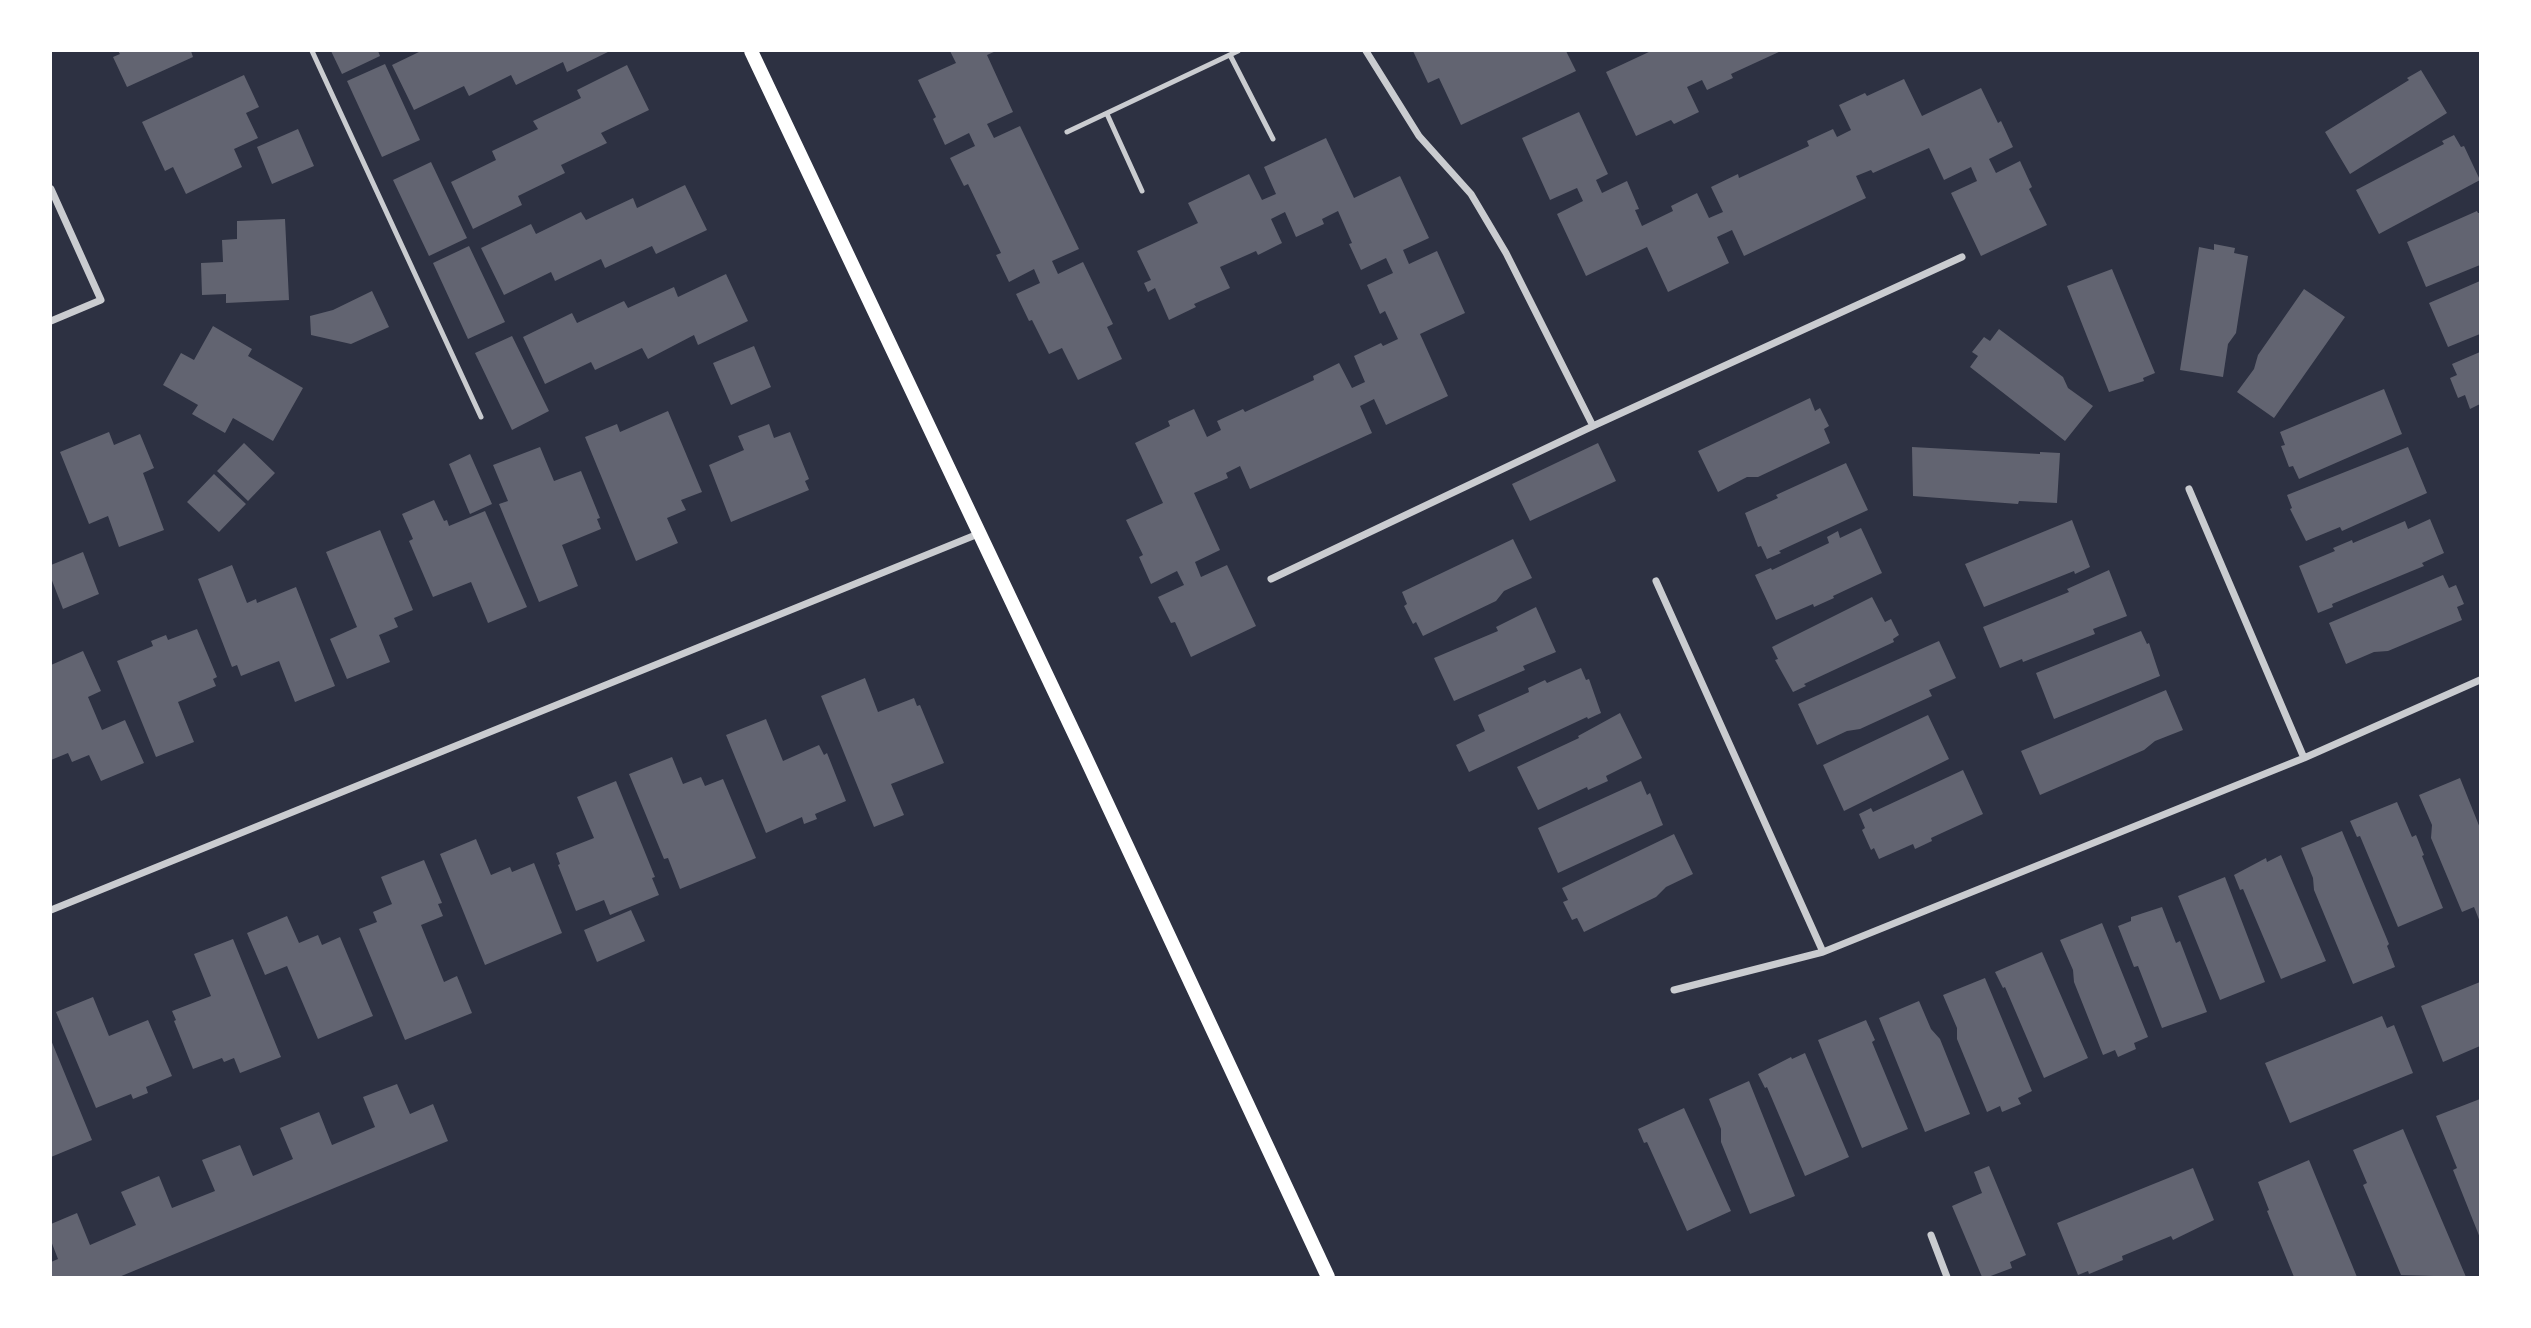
<!DOCTYPE html>
<html>
<head>
<meta charset="utf-8">
<style>
	body { margin:0 }
	#map { position:relative; width:2531px; height:1328px; overflow:hidden; background:#2d3142; font-family:Inter,sans-serif }
	canvas { display:block }
	.frame { position:absolute; inset:0; border:52px solid #fff; pointer-events:none }
</style>
</head>
<body>
<div id="map">
<canvas width="2531" height="1328"></canvas>
<div class="frame"></div>
</div>
<script>
const g = document.querySelector('canvas').getContext('2d');
g.lineJoin = 'round';
function fillPath(path, color) { g.fillStyle = color; g.fill(path, 'evenodd'); }
const shape = rows => new Path2D(rows.map(r => 'M' + r).join(''));
function stroke(path, color, width, dash) { g.strokeStyle = color; g.lineWidth = width; g.lineCap = dash ? 'butt' : 'round'; g.setLineDash(dash || []); g.stroke(path); }
fillPath(shape([
	[118,51,191,51,193,57,127,87,113,57,120,54],
	[331,51,378,51,380,56,342,74],
	[421,51,610,51,567,72,563,62,516,85,511,75,469,96,464,86,414,110,392,65],
	[950,51,996,51,987,55,1013,112,987,124,994,138,1020,126,1079,249,1052,261,1058,274,1083,262,1113,324,1107,327,1122,359,1078,380,1062,348,1049,354,1032,320,1029,321,1016,294,1040,283,1034,269,1009,282,996,255,1001,253,968,184,964,186,950,158,975,146,969,133,945,145,933,119,936,117,918,80,956,63],
	[1413,51,1566,51,1576,71,1461,125,1439,78,1428,83],
	[1651,51,1781,51,1731,74,1733,78,1707,90,1702,80,1687,87,1699,112,1674,124,1671,120,1636,136,1606,72],
	[385,64,420,140,382,157,347,81],
	[627,65,649,110,601,133,607,143,561,165,565,173,518,196,522,205,473,229,451,182,496,160,492,151,538,129,533,121,581,98,577,90],
	[2421,70,2447,113,2350,174,2325,132,2409,80,2407,78],
	[244,75,259,107,246,113,258,138,234,149,242,167,186,194,173,167,165,171,142,122],
	[1904,79,1922,116,1981,88,1998,123,2001,121,2013,147,1989,159,1996,173,2020,161,2032,187,2029,189,2047,225,1981,256,1951,193,1977,181,1971,167,1944,180,1929,148,1873,173,1871,170,1856,176,1866,198,1744,256,1732,230,1717,237,1729,263,1668,292,1647,247,1586,276,1557,214,1583,201,1577,188,1550,200,1522,138,1579,112,1608,174,1596,180,1602,193,1627,181,1639,209,1635,210,1642,226,1673,211,1671,206,1697,193,1709,218,1723,212,1711,187,1738,174,1739,178,1809,146,1807,141,1833,129,1837,137,1851,130,1839,105,1865,93,1867,96],
	[298,129,314,166,272,184,257,147],
	[2454,135,2461,147,2464,146,2480,180,2379,234,2356,190,2444,144,2442,141],
	[1326,138,1354,198,1400,176,1429,238,1403,250,1409,264,1437,251,1465,313,1420,334,1448,396,1386,425,1374,399,1360,406,1372,433,1250,489,1240,466,1226,473,1228,478,1194,493,1220,550,1195,562,1201,577,1227,565,1256,626,1191,657,1175,622,1171,623,1158,597,1184,585,1177,571,1151,584,1139,557,1143,555,1126,520,1163,503,1135,443,1170,426,1168,421,1194,409,1207,437,1221,430,1217,421,1243,409,1245,412,1314,380,1313,376,1339,363,1352,388,1365,382,1354,356,1381,343,1383,346,1398,339,1385,311,1380,314,1367,285,1393,273,1386,258,1361,270,1349,244,1352,243,1338,211,1322,219,1324,224,1296,237,1285,212,1271,219,1282,243,1258,255,1256,251,1220,267,1230,288,1194,304,1196,307,1169,320,1155,288,1148,292,1144,283,1151,280,1137,251,1198,223,1188,203,1249,174,1262,200,1276,194,1264,167],
	[431,162,467,238,429,256,393,180],
	[685,185,707,230,656,254,652,246,605,268,601,259,555,281,551,272,504,295,481,248,531,224,536,234,581,212,586,220,633,198,637,208],
	[2477,211,2478,213,2480,213,2480,265,2426,287,2407,242],
	[285,219,289,300,226,303,226,294,202,295,201,263,223,262,222,240,237,239,237,221],
	[2214,244,2235,248,2234,253,2248,256,2236,333,2228,344,2223,377,2180,370,2199,247,2214,250],
	[469,246,505,322,468,339,433,263],
	[2112,269,2155,373,2143,378,2144,381,2109,392,2067,286],
	[726,274,748,321,698,345,694,335,648,359,642,348,595,370,591,362,545,384,523,337,572,313,577,323,624,301,628,308,674,287,678,297],
	[2480,281,2480,334,2448,347,2429,303],
	[2304,289,2345,317,2274,418,2237,392,2254,369,2258,355],
	[372,291,389,327,351,344,311,335,310,316,333,310],
	[213,326,252,349,248,356,303,388,273,441,233,418,225,433,192,414,198,405,163,385,181,353,194,360],
	[1999,329,2063,377,2068,388,2093,406,2065,441,1970,367,1978,356,1972,352,1984,337,1990,341],
	[512,336,549,411,512,430,475,353],
	[754,346,771,387,731,405,713,363],
	[2480,352,2480,404,2470,409,2465,395,2458,398,2450,378,2457,375,2452,364],
	[2384,389,2402,434,2299,479,2293,466,2289,467,2281,446,2285,445,2280,432],
	[1810,398,1815,411,1820,408,1829,426,1824,429,1830,443,1758,477,1747,477,1718,492,1698,451],
	[668,411,702,492,681,500,686,510,667,518,678,543,636,561,585,437,617,424,620,432],
	[769,424,774,438,790,432,809,479,805,481,809,490,731,522,709,465,744,450,738,436],
	[109,432,114,445,140,434,154,468,143,473,164,530,119,547,108,516,89,524,60,452],
	[244,443,275,473,248,501,217,471],
	[1598,443,1616,481,1530,521,1512,484],
	[540,447,554,481,581,471,600,518,597,519,601,529,562,545,578,586,539,602,499,504,508,501,493,465],
	[1912,447,2040,454,2040,452,2060,453,2057,503,2019,501,2018,504,1913,496],
	[2408,447,2427,493,2342,531,2340,527,2306,541,2290,509,2292,508,2287,495],
	[470,454,492,504,470,514,449,464],
	[1846,463,1868,510,1779,551,1781,553,1767,559,1761,546,1758,547,1745,513,1778,498,1776,495],
	[214,474,246,504,219,532,187,502],
	[434,500,444,521,447,520,449,526,485,511,527,607,488,623,471,582,433,597,409,541,413,539,402,514],
	[2430,519,2444,553,2422,563,2424,566,2332,604,2333,607,2318,613,2299,566,2335,551,2333,548,2352,540,2353,543,2405,521,2408,529],
	[2072,520,2090,567,2075,574,2074,571,1984,607,1965,564],
	[1861,528,1882,573,1833,596,1834,598,1814,607,1813,604,1776,620,1755,575,1771,568,1772,570,1829,543,1827,537,1838,531,1840,538],
	[380,530,413,610,394,618,398,627,379,635,390,662,347,679,330,639,357,627,326,552],
	[1513,539,1532,578,1504,591,1496,601,1423,636,1416,622,1413,624,1404,606,1407,604,1402,592],
	[83,552,99,594,63,609,51,578,51,565],
	[232,565,247,603,256,599,257,603,296,587,335,686,295,702,279,661,241,676,237,665,232,667,198,579],
	[2109,570,2127,616,2093,629,2095,634,2023,662,2022,659,2000,668,1983,627,2069,592,2067,589],
	[2443,575,2449,588,2456,585,2464,604,2457,607,2462,620,2388,651,2374,652,2346,664,2329,623],
	[1872,597,1885,622,1891,619,1899,635,1893,639,1894,642,1804,684,1806,686,1793,692,1775,660,1778,659,1772,647],
	[1536,607,1556,652,1523,666,1525,670,1454,701,1434,658,1498,631,1496,627],
	[197,629,217,677,213,679,216,686,178,702,194,742,156,757,117,661,153,646,151,641,166,635,168,640],
	[2141,631,2147,644,2149,643,2160,676,2054,719,2036,673],
	[1939,641,1956,678,1929,690,1932,696,1860,729,1847,731,1817,745,1798,704],
	[83,651,101,691,88,697,102,730,125,720,144,763,101,781,89,755,72,762,68,753,51,760,51,665],
	[1581,668,1586,680,1589,679,1601,713,1588,719,1587,717,1469,772,1456,745,1485,731,1478,715,1529,692,1528,688,1545,680,1547,683],
	[865,678,878,712,914,698,917,706,920,705,944,763,891,784,904,815,874,827,821,696],
	[2166,690,2183,730,2155,741,2144,750,2040,795,2021,751],
	[1620,713,1642,758,1606,776,1608,781,1588,790,1587,787,1538,810,1517,767,1579,738,1578,736],
	[1928,715,1949,759,1844,811,1823,765],
	[766,719,783,761,819,745,824,755,827,753,846,801,815,814,817,819,804,824,802,817,766,833,726,735],
	[672,757,683,784,701,777,705,786,723,779,756,858,680,889,668,858,664,859,629,774],
	[1963,770,1983,814,1931,838,1932,841,1915,849,1913,844,1879,859,1874,848,1871,850,1862,830,1865,828,1859,814,1871,808,1873,812],
	[2460,778,2480,828,2480,922,2474,907,2462,912,2431,838,2432,825,2419,795],
	[616,781,655,877,652,878,659,895,610,915,604,900,576,911,558,865,560,864,556,853,594,838,577,797],
	[1641,781,1647,795,1650,793,1663,825,1558,873,1538,828],
	[2397,802,2412,837,2416,835,2424,855,2422,856,2443,908,2398,927,2360,836,2357,837,2350,821],
	[2342,831,2389,944,2387,946,2395,967,2353,984,2314,890,2313,878,2301,848],
	[1674,834,1693,874,1666,887,1656,897,1584,932,1577,918,1572,920,1563,902,1568,900,1562,888],
	[476,839,491,875,510,867,512,872,534,863,562,933,485,965,440,854],
	[2281,855,2326,961,2281,979,2243,889,2240,890,2234,875,2266,858,2267,862],
	[424,860,442,903,438,904,443,916,421,925,444,982,457,976,472,1013,405,1040,359,929,377,922,373,912,392,904,381,877],
	[2225,877,2265,982,2220,1000,2178,896],
	[2162,907,2176,943,2180,941,2207,1012,2162,1028,2138,966,2134,967,2118,926,2131,921,2131,917],
	[631,910,645,941,597,962,584,930],
	[287,916,299,943,318,935,322,945,340,937,373,1016,318,1039,287,966,265,975,247,933],
	[2102,923,2148,1037,2134,1043,2136,1049,2118,1057,2115,1050,2103,1055,2074,982,2073,970,2060,940],
	[233,939,281,1057,240,1073,234,1058,224,1062,222,1058,193,1069,174,1021,176,1020,172,1011,211,996,194,954],
	[2042,952,2088,1058,2044,1078,2005,987,2003,988,1995,972],
	[1985,978,2032,1091,2018,1098,2021,1104,2002,1112,2000,1106,1987,1112,1957,1039,1957,1028,1943,995],
	[2480,982,2480,1046,2443,1062,2421,1006],
	[93,997,109,1036,148,1020,172,1076,146,1087,148,1093,133,1099,131,1094,96,1108,56,1012],
	[1919,1001,1931,1029,1940,1039,1970,1114,1925,1132,1879,1018],
	[2382,1016,2387,1028,2394,1025,2413,1073,2290,1123,2265,1063],
	[1866,1020,1875,1040,1872,1042,1908,1129,1862,1148,1818,1040],
	[51,1040,92,1140,51,1157],
	[1805,1053,1849,1157,1805,1176,1767,1087,1765,1088,1758,1074,1791,1057,1792,1059],
	[1749,1081,1795,1196,1750,1214,1721,1142,1721,1129,1709,1099],
	[397,1084,410,1114,433,1104,448,1141,119,1277,51,1277,51,1262,58,1259,51,1241,51,1224,77,1213,90,1245,136,1225,121,1192,159,1176,172,1208,215,1191,202,1160,240,1145,253,1176,293,1159,280,1128,319,1112,332,1145,375,1127,363,1097],
	[2480,1099,2480,1238,2453,1170,2457,1168,2436,1116],
	[1684,1108,1731,1211,1687,1231,1647,1142,1644,1143,1638,1129],
	[2403,1129,2466,1277,2401,1275,2363,1185,2367,1183,2353,1150],
	[2309,1160,2357,1277,2294,1277,2267,1211,2269,1210,2258,1182],
	[1989,1166,2026,1255,2010,1262,2012,1268,1988,1277,1982,1277,1952,1206,1982,1193,1974,1172],
	[2193,1168,2214,1220,2173,1240,2171,1236,2122,1256,2123,1260,2089,1274,2088,1271,2078,1275,2057,1223]
]), '#626471');
stroke(shape([
	[312,51,481,417],
	[1230,55,1273,139],
	[1107,114,1142,191],
	[1067,132,1238,51]
]), '#caccd0', 5);
stroke(shape([
	[1366,51,1419,136,1471,194,1506,253,1593,426],
	[51,189,101,300,51,321],
	[2189,489,2304,758],
	[1271,579,1593,426,1962,257],
	[1656,581,1823,952],
	[51,910,978,534],
	[1674,990,1823,952,2304,758,2480,680],
	[1931,1235,1947,1277]
]), '#caccd0', 7);
stroke(shape([
	[751,51,1083,752,1328,1277]
]), '#fff', 14);
</script>
</body>
</html>
